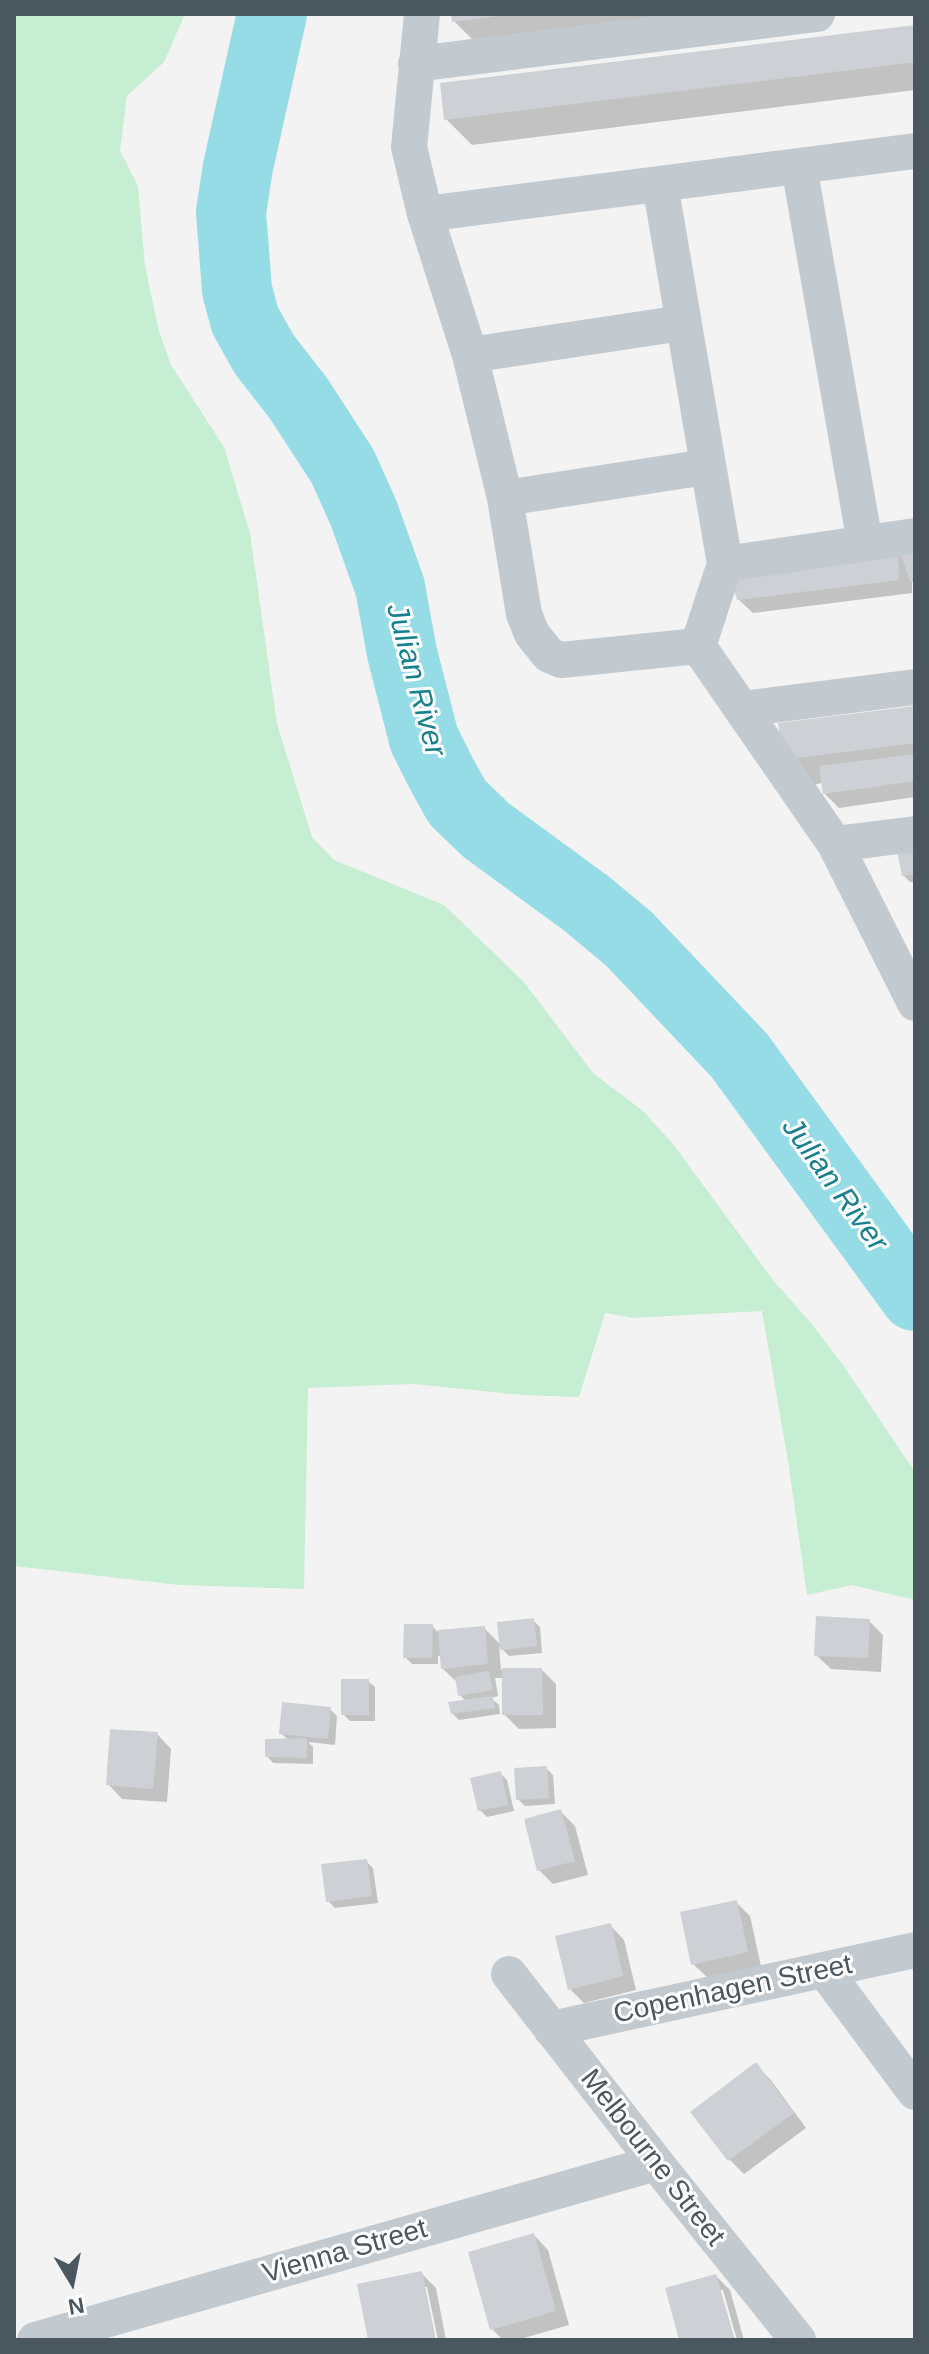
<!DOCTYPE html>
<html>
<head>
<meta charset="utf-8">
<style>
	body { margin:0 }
	#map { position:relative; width:929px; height:2354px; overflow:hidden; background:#f4f3f3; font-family:Helvetica,sans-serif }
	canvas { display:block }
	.frame { position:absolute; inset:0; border:16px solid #4b575f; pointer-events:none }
	.north { position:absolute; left:32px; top:2242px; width:80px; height:80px; -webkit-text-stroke:6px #fff; paint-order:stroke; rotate:170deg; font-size:22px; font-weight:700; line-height:32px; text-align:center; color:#4b575f }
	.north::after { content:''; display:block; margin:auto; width:28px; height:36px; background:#4b575f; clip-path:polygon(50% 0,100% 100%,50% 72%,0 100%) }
</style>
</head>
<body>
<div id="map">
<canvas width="929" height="2354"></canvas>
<div class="frame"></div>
<div class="north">N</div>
</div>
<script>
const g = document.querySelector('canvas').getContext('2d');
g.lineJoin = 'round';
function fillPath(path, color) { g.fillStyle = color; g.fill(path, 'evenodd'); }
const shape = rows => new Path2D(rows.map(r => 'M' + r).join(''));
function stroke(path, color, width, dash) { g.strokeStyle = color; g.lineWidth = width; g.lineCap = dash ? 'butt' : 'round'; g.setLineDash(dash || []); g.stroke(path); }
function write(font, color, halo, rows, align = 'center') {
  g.font = font + ' Helvetica,sans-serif'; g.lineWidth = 6; g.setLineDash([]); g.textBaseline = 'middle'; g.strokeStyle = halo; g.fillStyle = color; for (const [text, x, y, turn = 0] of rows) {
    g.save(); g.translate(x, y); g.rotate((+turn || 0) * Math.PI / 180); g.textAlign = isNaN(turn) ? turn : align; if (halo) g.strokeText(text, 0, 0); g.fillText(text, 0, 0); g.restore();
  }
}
fillPath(shape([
	[14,14,185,14,164,62,127,96,120,151,138,186,145,266,159,331,171,365,224,447,250,533,277,724,312,837,334,860,444,905,524,982,593,1073,643,1111,673,1144,773,1280,811,1323,843,1365,915,1472,915,1600,852,1585,807,1595,789,1467,762,1311,633,1318,605,1313,579,1397,522,1395,413,1384,308,1388,304,1589,179,1585,14,1566]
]), '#c6eed2');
fillPath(shape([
	[453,14,743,14,480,47,454,21],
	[915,27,915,90,472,145,446,119],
	[915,545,915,584,912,581,912,593,753,613,738,599],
	[915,708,915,797,839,808,824,793,823,783,811,785,785,759],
	[915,843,915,882,910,882,903,875],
	[533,1620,540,1627,542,1653,509,1656,499,1646,501,1670,542,1670,556,1684,556,1728,519,1729,504,1714,504,1678,495,1678,498,1696,491,1698,499,1705,500,1714,459,1720,452,1713,467,1702,460,1695,457,1682,442,1668,442,1656,438,1656,438,1664,412,1664,405,1657,432,1626,438,1632,484,1628,501,1645],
	[869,1621,883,1635,881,1672,831,1669,816,1655],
	[368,1681,375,1687,375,1721,350,1721,343,1714],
	[330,1709,337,1716,335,1745,308,1742,313,1747,313,1764,273,1763,267,1756,288,1740,281,1733],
	[157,1734,171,1749,167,1802,122,1799,108,1784],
	[546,1768,553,1775,555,1804,525,1806,518,1799],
	[500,1773,507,1780,514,1811,487,1817,480,1810],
	[561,1812,575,1826,588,1875,553,1884,539,1870],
	[366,1861,373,1868,378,1903,335,1908,328,1901],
	[736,1902,750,1916,761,1966,708,1978,693,1964],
	[610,1925,624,1940,636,1990,584,2003,570,1989],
	[756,2065,770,2079,806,2128,744,2174,730,2160,693,2112],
	[534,2235,548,2250,569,2325,517,2340,503,2340,492,2329],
	[422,2274,436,2288,446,2340,438,2340,427,2287,423,2287,434,2340,370,2340],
	[716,2276,730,2290,744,2340,737,2340,723,2290,719,2290,733,2340,681,2340]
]), '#0003');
stroke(shape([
	[272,14,238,167,231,212,237,290,245,320,264,354,299,399,343,467,364,514,390,587,402,653,424,739,440,771,457,802,486,830,587,904,629,939,739,1055,915,1296]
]), '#96dce7', 70);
fillPath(shape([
	[451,14,498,14,498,16,452,22],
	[915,25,915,62,444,120,440,83],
	[915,543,915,582,910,582,898,545],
	[898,545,899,580,737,600,728,567],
	[915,706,915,743,783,760,778,723],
	[915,754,915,781,823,794,819,766],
	[895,841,915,841,915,874,902,876],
	[816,1616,870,1619,868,1658,814,1656],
	[534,1618,537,1646,500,1650,497,1622],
	[404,1624,433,1624,432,1658,403,1658],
	[485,1626,488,1664,441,1669,438,1630],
	[502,1668,542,1668,543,1715,502,1715],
	[489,1671,493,1690,458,1696,455,1677],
	[341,1679,369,1679,369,1715,341,1715],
	[492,1696,495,1708,451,1714,448,1702],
	[282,1702,331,1707,328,1739,279,1734],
	[110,1729,158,1732,153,1789,106,1785],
	[307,1738,307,1758,265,1757,265,1739],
	[547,1766,549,1798,516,1800,514,1768],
	[501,1771,508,1805,478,1811,470,1778],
	[561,1809,575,1861,537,1871,524,1819],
	[367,1859,372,1896,326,1902,321,1864],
	[737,1900,748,1952,691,1965,680,1912],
	[611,1923,623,1976,568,1990,555,1936],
	[756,2062,794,2113,728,2161,690,2112],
	[534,2233,556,2311,490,2330,468,2252],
	[422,2271,436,2340,368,2340,357,2284],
	[716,2274,735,2340,679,2340,665,2288]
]), '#cdd0d4');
stroke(shape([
	[422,14,409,147,425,214,470,355,505,498,524,614,532,634,549,655,561,660,698,646],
	[416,64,817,14],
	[799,166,865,543],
	[660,184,725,564,698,646],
	[425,214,915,151],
	[470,355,682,323],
	[505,498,706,467],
	[725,564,915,536],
	[698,646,835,844,915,1003],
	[742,709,915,687],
	[835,844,915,834],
	[825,1971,915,2092],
	[509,1974,656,2163,798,2340],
	[551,2029,915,1950],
	[35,2340,656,2163]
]), '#c2cad0', 36);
write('28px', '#4b575f', '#fff', [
	["Copenhagen Street",733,1990,-12],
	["Melbourne Street",652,2158,52],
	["Vienna Street",345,2252,-16]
]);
write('italic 30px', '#167f90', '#fff', [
	["Julian River",415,680,75],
	["Julian River",834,1185,54]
]);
</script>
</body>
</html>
